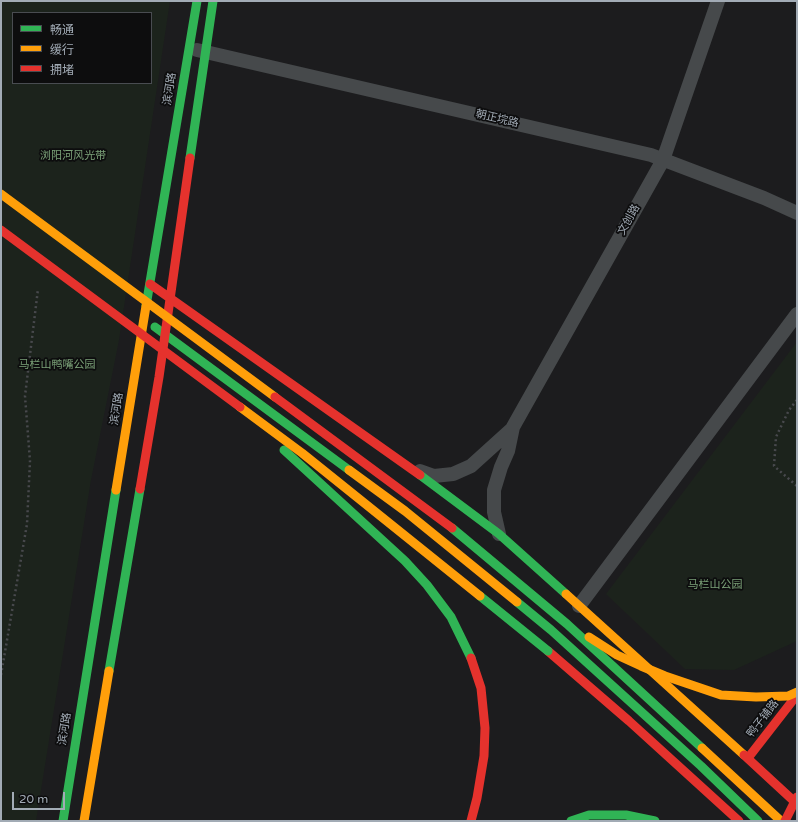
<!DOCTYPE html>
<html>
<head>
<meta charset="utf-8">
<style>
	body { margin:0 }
	#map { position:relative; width:798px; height:822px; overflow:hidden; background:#121212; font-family:"Varela Round","Noto Sans SC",sans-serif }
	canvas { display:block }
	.frame { position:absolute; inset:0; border:2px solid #a2abb5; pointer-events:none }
	.legend { position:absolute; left:12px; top:12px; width:140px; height:72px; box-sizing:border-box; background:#0d0d0e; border:1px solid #494c51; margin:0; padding:5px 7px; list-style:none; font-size:12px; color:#a2abb5 }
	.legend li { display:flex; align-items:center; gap:8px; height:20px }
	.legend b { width:20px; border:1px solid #494c51 }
	.scale { position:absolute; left:12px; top:792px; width:53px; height:18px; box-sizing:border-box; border:2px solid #a2abb5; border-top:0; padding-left:5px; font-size:12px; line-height:14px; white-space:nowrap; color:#a2abb5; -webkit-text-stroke:3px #0d0d0e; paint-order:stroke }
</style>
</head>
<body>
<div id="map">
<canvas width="798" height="822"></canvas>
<div class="frame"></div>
<ul class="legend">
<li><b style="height:5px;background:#30b455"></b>畅通</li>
<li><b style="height:5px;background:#ff9f0a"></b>缓行</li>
<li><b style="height:5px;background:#e5322d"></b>拥堵</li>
</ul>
<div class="scale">20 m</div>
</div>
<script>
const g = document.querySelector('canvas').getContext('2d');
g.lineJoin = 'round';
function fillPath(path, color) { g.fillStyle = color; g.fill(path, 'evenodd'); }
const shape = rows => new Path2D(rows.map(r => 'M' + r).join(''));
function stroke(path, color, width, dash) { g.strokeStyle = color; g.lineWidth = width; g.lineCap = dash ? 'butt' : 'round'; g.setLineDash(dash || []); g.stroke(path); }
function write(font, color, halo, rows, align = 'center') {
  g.font = font + ' "Varela Round","Noto Sans SC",sans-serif'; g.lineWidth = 3.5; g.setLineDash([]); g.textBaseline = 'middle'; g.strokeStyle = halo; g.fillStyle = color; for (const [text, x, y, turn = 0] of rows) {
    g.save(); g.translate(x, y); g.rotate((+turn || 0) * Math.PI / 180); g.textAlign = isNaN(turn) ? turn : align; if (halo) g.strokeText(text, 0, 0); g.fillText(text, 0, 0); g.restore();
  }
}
fillPath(shape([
	[1,1,797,1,797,821,1,821],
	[13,13,151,13,151,83,13,83]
]), '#1c1c1e');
fillPath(shape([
	[1,1,170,1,119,340,91,480,36,821,1,821],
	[13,13,151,13,151,83,13,83],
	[797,342,797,641,734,670,685,669,606,594]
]), '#1c231c');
stroke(shape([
	[797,400,789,410,776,437,774,466,797,486],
	[1,675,27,524,30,461,25,396,38,289]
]), '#48494d', 2.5, [2, 3]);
stroke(shape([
	[197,50,651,155,764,198,797,213],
	[420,471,434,476,453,474,471,466,513,428],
	[499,534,494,512,494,490,501,467,508,451,513,427,663,160,718,1],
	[579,606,797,314]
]), '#46494b', 14);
stroke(shape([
	[190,158,213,1],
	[146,306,197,1],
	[155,327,349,470],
	[284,450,405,561,427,585,451,617,471,658],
	[420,475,499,534,566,594],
	[517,602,551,630,701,766,758,821],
	[109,671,140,489],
	[63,821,116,490],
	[571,821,589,815,626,815,655,821]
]), '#30b455', 9);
stroke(shape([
	[349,470,405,511,517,602],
	[116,490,146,306],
	[566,594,744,755],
	[84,821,109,671]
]), '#ff9f0a', 9);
stroke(shape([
	[150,284,420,475],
	[140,489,159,377,190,158],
	[548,651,629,721,739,821],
	[471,658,481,688,485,728,484,756,477,798,471,821],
	[744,755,797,804],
	[748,758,797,695]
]), '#e5322d', 9);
stroke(shape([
	[452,528,567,624,702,748],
	[480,596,548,651]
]), '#30b455', 9);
stroke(shape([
	[1,194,275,397],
	[240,407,302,453,480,596],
	[589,637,617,655,641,666,665,676,721,695,756,697,788,696,797,692],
	[702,748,781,821]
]), '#ff9f0a', 9);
stroke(shape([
	[1,230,240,407],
	[275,397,452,528],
	[785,821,797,797]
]), '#e5322d', 9);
write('11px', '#a2abb5', '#0d0d0e', [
	["滨河路",170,89,-81],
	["朝正垸路",497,119,13],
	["文创路",629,220,-61],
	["滨河路",117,409,-81],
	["鸭子铺路",763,719,-52],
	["滨河路",65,729,-81]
]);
write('11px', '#7ba178', '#0d0d0e', [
	["浏阳河风光带",73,156],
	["马栏山鸭嘴公园",57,365],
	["马栏山公园",715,585]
]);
</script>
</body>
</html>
